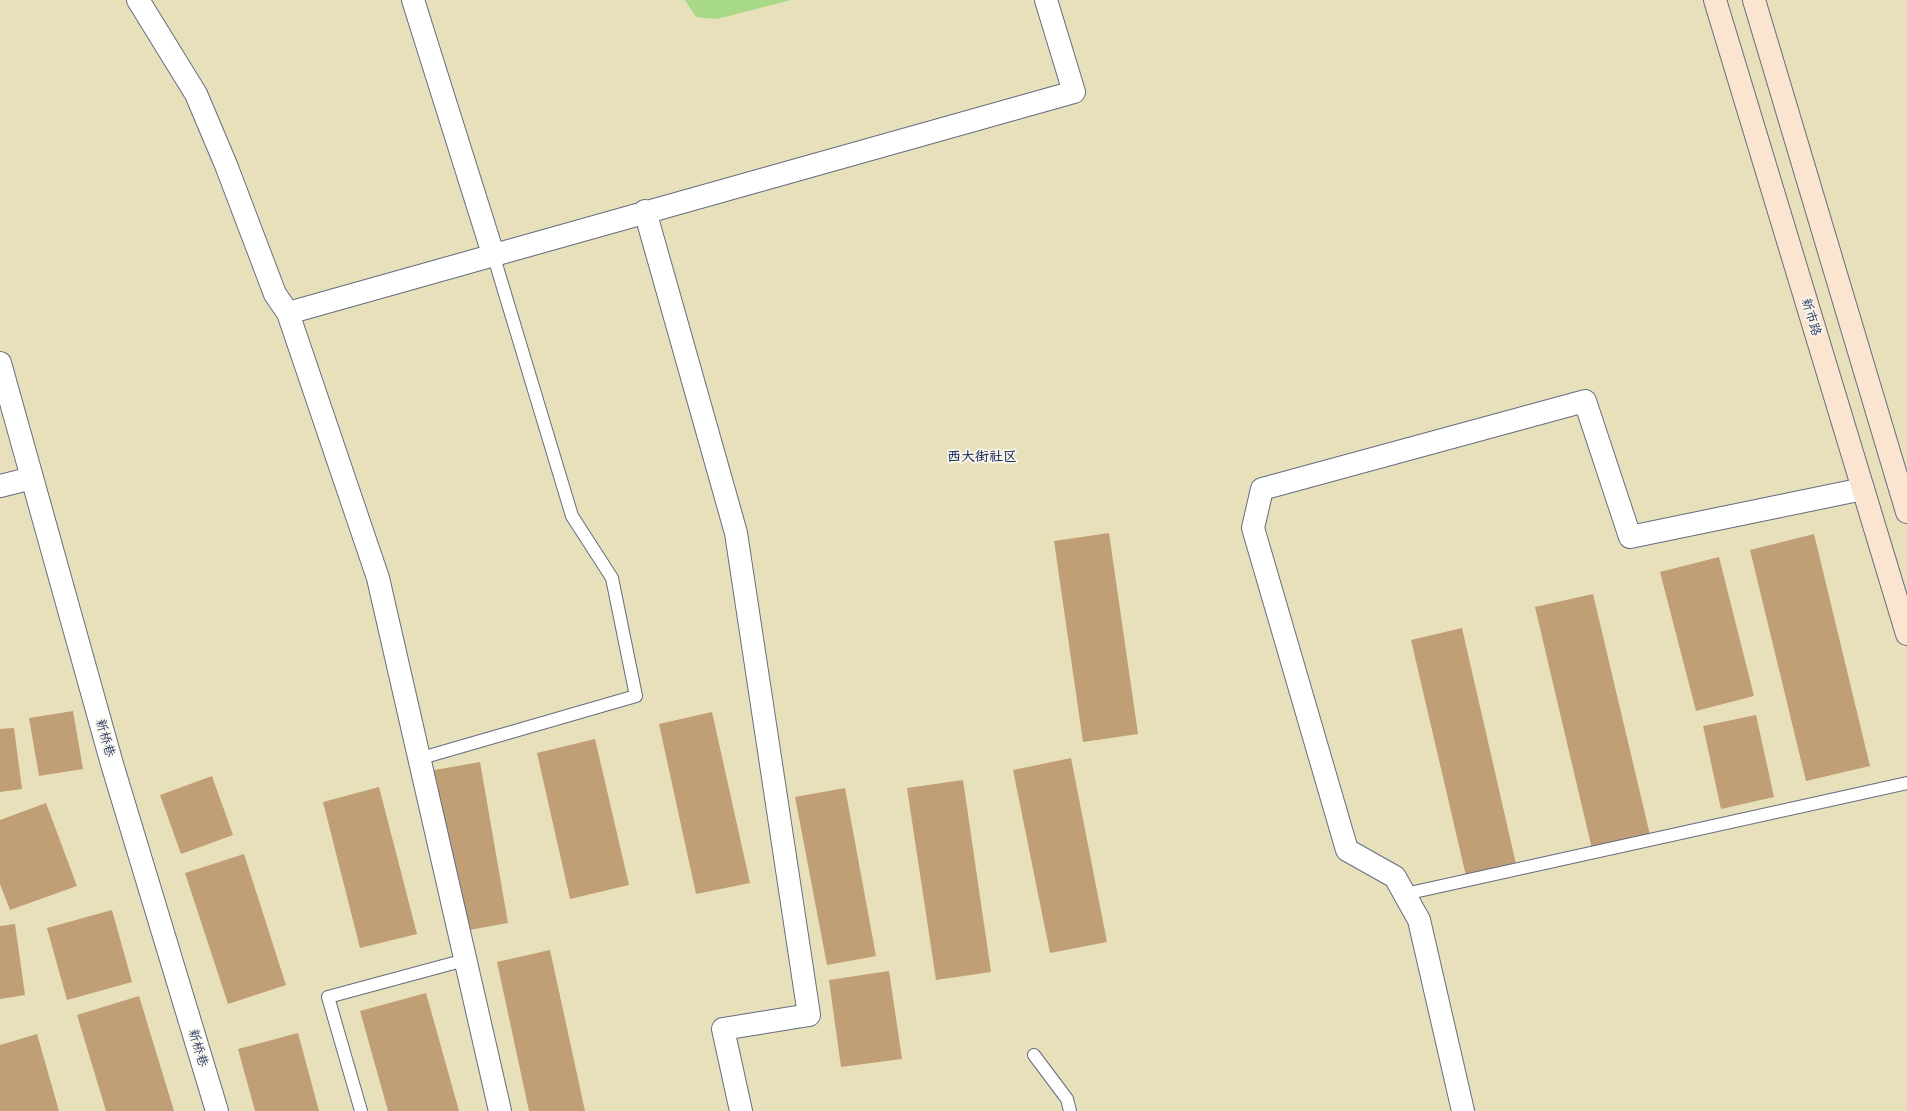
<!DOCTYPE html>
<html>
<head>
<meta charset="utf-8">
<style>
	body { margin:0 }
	canvas { display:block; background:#e8e0bb }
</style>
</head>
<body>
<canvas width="1907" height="1111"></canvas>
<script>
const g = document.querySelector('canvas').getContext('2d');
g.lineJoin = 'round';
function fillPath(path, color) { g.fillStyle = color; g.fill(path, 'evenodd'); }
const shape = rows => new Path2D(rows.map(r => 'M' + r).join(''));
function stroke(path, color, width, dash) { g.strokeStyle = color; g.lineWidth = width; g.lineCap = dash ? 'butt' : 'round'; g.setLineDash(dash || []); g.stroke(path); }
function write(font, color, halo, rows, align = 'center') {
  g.font = font + ' Delius,"LXGW WenKai TC",sans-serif'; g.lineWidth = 3.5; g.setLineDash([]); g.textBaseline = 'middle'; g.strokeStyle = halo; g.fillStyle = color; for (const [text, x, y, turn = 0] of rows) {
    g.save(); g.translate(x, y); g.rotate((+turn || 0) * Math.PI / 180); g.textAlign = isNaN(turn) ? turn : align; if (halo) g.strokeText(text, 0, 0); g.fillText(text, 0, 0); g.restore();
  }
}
fillPath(shape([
	[685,0,791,0,717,19,696,17]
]), '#a8d987');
fillPath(shape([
	[1109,533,1138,734,1083,742,1054,541],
	[1814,534,1870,766,1806,781,1750,550],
	[1719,557,1754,696,1696,711,1660,572],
	[1593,594,1650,835,1592,849,1535,607],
	[1462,628,1516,864,1466,876,1411,640],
	[73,711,83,769,39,776,29,718],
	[712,712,750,883,696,894,659,724],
	[1756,715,1774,797,1721,809,1703,726],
	[14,728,22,789,0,792,0,729],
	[595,739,629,885,570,899,537,753],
	[1071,758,1107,942,1050,953,1013,770],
	[480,762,508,923,458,932,429,771],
	[212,776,233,835,181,854,160,795],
	[963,780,991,972,936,980,907,788],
	[379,787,417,934,360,948,323,802],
	[845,788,876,956,827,965,795,797],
	[46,803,77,886,10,910,0,884,0,820],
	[244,854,286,985,228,1004,185,873],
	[112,910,132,982,67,1000,47,928],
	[15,924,25,995,0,999,0,926],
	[550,950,585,1111,529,1111,497,962],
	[889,971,902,1059,841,1067,829,980],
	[426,993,459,1111,388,1111,360,1011],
	[139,996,174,1111,106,1111,77,1015],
	[298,1033,319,1111,255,1111,238,1049],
	[37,1034,59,1111,0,1111,0,1045]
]), '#c09f77');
const service = shape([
	[418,759,636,696,612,578,572,516,493,254],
	[1405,894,1907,783],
	[1034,1055,1067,1099,1070,1111],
	[361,1111,328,997,465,960]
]);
const minor = shape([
	[138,0,196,94,226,165,275,294,288,313,378,578,500,1111],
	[413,0,493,254],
	[645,211,736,533,809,1015,723,1029,741,1111],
	[288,313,1074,92,1046,0],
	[0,486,32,478],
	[1463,1111,1419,920,1395,877,1347,850,1253,528,1262,489,1585,401,1630,537,1863,489]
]);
const tertiary = shape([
	[0,363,112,764,217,1111]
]);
const secondary = shape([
	[1715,0,1907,634],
	[1754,0,1907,512]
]);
stroke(service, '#636d7f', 14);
stroke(minor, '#636d7f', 24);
stroke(tertiary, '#636d7f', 24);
stroke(secondary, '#636d7f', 24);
stroke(service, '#fff', 12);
stroke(minor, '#fff', 22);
stroke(tertiary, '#fff', 22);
stroke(secondary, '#fce5d0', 22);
write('13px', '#1b2f5e', '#fbf7ec', [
	["新市路",1811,317,73],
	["新桥巷",105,738,74],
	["新桥巷",198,1048,73]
]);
write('bold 14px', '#1b2f5e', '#fbf7ec', [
	["西大街社区",982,457]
]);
</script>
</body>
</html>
